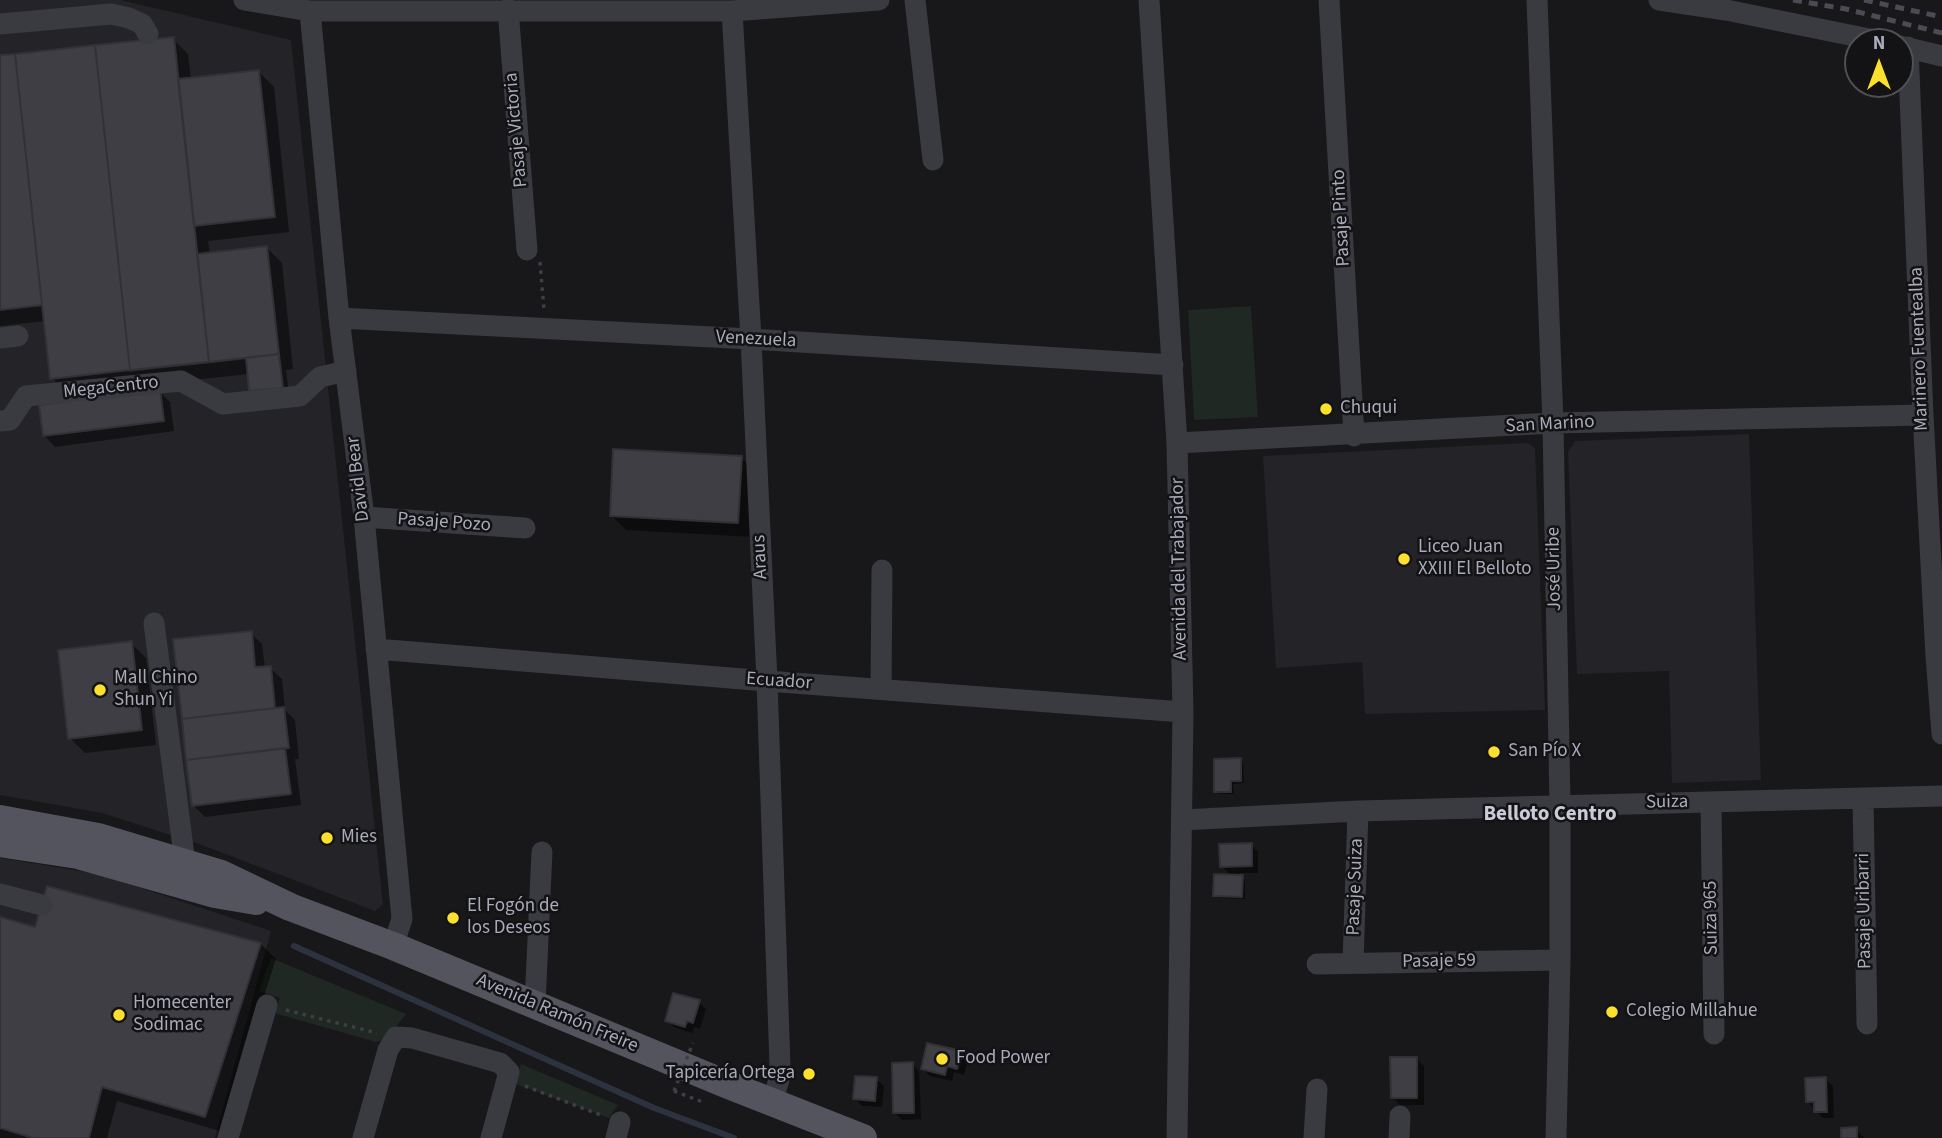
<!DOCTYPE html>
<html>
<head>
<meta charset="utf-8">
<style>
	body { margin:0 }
	#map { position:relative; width:1942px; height:1138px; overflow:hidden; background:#181719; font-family:"Source Sans 3",sans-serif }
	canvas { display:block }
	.north { position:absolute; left:1844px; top:28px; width:70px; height:70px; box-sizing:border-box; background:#131214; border:2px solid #4f4f56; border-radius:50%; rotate:0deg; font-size:19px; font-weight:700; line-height:28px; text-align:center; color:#a9aaba }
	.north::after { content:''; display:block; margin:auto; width:24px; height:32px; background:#fbe02d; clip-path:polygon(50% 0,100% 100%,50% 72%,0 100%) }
</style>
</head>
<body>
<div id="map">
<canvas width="1942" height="1138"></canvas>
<div class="north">N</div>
</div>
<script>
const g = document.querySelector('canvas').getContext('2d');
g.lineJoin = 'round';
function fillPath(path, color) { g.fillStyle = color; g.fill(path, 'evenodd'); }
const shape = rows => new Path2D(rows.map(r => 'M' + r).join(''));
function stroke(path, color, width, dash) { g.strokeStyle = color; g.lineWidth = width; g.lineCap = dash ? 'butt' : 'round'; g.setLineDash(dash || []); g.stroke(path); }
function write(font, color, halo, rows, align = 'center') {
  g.font = font + ' "Source Sans 3",sans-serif'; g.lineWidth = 5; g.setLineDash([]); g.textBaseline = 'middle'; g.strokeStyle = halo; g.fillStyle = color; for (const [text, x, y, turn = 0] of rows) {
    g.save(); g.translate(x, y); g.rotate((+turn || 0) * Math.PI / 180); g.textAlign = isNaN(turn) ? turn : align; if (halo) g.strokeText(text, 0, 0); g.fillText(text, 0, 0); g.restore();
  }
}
fillPath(shape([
	[0,0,120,0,291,40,383,905,375,911,202,845,102,813,0,795],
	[1749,434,1761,780,1672,783,1669,671,1577,674,1568,452,1575,441],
	[1528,443,1535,448,1545,710,1365,714,1362,662,1276,668,1263,456],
	[0,858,99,874,271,931,215,1138,0,1138]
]), '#242327');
fillPath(shape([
	[1251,306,1258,417,1194,420,1188,310],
	[271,958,406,1014,386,1039,376,1042,274,1013,280,998,259,991],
	[521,1064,618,1105,609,1118,516,1084]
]), '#1f2822');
fillPath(shape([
	[173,39,188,54,191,79,259,72,274,87,289,232,208,241,210,254,267,248,282,263,293,369,286,370,289,394,249,374,67,393,52,378,46,321,0,326,0,57],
	[248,356,248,359,128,372,128,369],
	[159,391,170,402,174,431,55,447,44,435],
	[741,458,756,473,753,537,626,530,611,515],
	[251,633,262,644,265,668,270,668,282,679,285,710,295,720,299,759,295,759,301,805,205,817,193,805,175,641],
	[131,643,146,658,156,745,85,753,70,738],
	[1240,760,1243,763,1244,783,1233,784,1234,794,1219,794,1216,791],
	[1251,845,1258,852,1258,873,1239,873,1245,880,1245,899,1218,898,1215,895,1232,876,1221,866],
	[0,919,36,929,261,944,276,959,220,1131,117,1101,107,1138,0,1138],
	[699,1002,706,1009,700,1029,694,1027,692,1033,674,1027,667,1020],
	[961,1053,968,1060,964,1075,954,1072,952,1081,930,1076,923,1069],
	[1417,1059,1424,1066,1424,1105,1400,1105,1392,1097],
	[912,1064,919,1071,921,1119,902,1120,895,1113],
	[876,1079,884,1086,882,1107,862,1106,855,1099],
	[1825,1079,1833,1086,1834,1118,1823,1118,1807,1101],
	[1856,1129,1864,1138,1843,1138]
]), '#0007');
stroke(shape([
	[294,946,654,1108,734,1138]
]), '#2c333e', 6);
const building = shape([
	[174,37,209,362,130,370,95,45,174,37],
	[95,45,130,370,50,379,15,54,95,45],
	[15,54,42,305,0,310,0,55,15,54],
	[259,70,275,217,194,226,178,79,259,70],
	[267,246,279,354,209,362,197,254,267,246],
	[279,354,283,388,249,391,246,358,279,354],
	[160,389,164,421,43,436,39,405,160,389],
	[613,449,742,456,738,523,610,516,613,449],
	[252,631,255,667,271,666,275,708,182,719,173,639,252,631],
	[132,641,142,730,68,739,58,650,132,641],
	[284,707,289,748,186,760,182,719,284,707],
	[285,748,291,794,192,806,186,760,285,748],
	[1241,758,1241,781,1231,781,1231,792,1214,792,1214,759,1241,758],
	[1252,843,1252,866,1220,867,1219,844,1252,843],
	[1214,874,1243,875,1242,897,1213,896,1214,874],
	[47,886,261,943,205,1117,102,1087,89,1138,33,1138,0,1128,0,917,35,927,47,886],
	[673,993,700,1000,693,1023,687,1021,685,1027,665,1021,673,993],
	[927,1043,962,1051,957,1069,947,1066,945,1075,921,1069,927,1043],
	[1390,1057,1417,1057,1417,1098,1391,1098,1390,1057],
	[913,1062,914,1113,893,1113,892,1063,913,1062],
	[855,1076,877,1077,875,1101,853,1099,855,1076],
	[1826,1077,1827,1112,1814,1112,1814,1102,1806,1102,1805,1078,1826,1077],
	[1857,1127,1857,1138,1841,1138,1841,1128,1857,1127]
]);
fillPath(building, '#3f3e44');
stroke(building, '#323136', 2);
stroke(shape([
	[540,262,544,310],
	[286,1010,377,1033],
	[525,1086,603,1116],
	[674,1091,703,1102,703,1101]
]), '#3e3e46', 3.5, [3.5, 5]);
stroke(shape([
	[244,0,310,11,732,11,879,0],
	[915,0,933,160],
	[1149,0,1177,443,1183,712,1177,1138],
	[1329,0,1354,436],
	[1537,0,1553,423,1560,805,1560,960,1556,1138],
	[1659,0,1726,10,1884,42],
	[508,9,527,250],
	[310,11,339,318,364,517,402,919,393,946],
	[732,11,751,339,767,681,780,1066,780,1076,772,1103],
	[0,24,111,14,129,18,142,24,148,34],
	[1900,46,1942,56],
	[1908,47,1923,415,1936,656,1942,734],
	[339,318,751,339,1173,365],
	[0,338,18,336],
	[0,421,10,420,26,396,181,381,223,404,300,396,320,377,346,371],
	[1177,443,1553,423,1923,415],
	[364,517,525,528],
	[154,623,185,863],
	[376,649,767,681,1183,712],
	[881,689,882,570],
	[1863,798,1867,1024],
	[1711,803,1714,1034],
	[1182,820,1358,811,1942,796],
	[0,894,42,905],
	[1353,963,1358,811],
	[1317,964,1560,960],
	[535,1004,542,852],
	[228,1138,267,1005],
	[363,1138,388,1050,396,1037,412,1038,500,1063,509,1072,491,1138],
	[616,1138,620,1122],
	[1314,1138,1317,1089],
	[1399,1138,1400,1116]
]), '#3a3a41', 21);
stroke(shape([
	[0,819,98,837,221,874,290,907,393,946,726,1084,863,1138],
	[0,843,78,855,215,894,256,901]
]), '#54545e', 28);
stroke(shape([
	[1793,0,1846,9,1942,33],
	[1864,0,1942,17]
]), '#4b4b54', 5, [9, 7]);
stroke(shape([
	[674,1091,693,1043]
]), '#3e3e46', 3.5, [3.5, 5]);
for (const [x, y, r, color] of [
	[1326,409,7,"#fbe02d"],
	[1404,559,7,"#fbe02d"],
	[100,690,7,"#fbe02d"],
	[1494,752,7,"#fbe02d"],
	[327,838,7,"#fbe02d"],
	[453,918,7,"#fbe02d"],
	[1612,1012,7,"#fbe02d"],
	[119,1015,7,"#fbe02d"],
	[942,1059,7,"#fbe02d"],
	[809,1074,7,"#fbe02d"]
]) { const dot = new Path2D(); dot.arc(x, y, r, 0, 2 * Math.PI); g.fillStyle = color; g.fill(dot); stroke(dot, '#131214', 2.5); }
write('19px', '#a9aaba', '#131214', [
	["Pasaje Victoria",517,130,-95],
	["Pasaje Pinto",1342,218,-93],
	["Venezuela",756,340,3],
	["Marinero Fuentealba",1920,349,-92],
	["MegaCentro",111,388,-6],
	["San Marino",1550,425,-3],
	["David Bear",359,479,-97],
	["Pasaje Pozo",444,523,4],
	["Araus",761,557,-93],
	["Avenida del Trabajador",1180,569,-91],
	["José Uribe",1555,569,-91],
	["Ecuador",779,682,4],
	["Suiza",1667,803,-1],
	["Pasaje Suiza",1356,887,-88],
	["Pasaje Uribarri",1865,911,-91],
	["Suiza 965",1712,918,-91],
	["Pasaje 59",1439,962,-1],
	["Avenida Ramón Freire",557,1014,23]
]);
write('19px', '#a9aaba', '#131214', [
	["Chuqui",1340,409],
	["Liceo Juan",1418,548],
	["XXIII El Belloto",1418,570],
	["Mall Chino",114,679],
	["Shun Yi",114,701],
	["San Pío X",1508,752],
	["Mies",341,838],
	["El Fogón de",467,907],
	["los Deseos",467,929],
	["Homecenter",133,1004],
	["Sodimac",133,1026],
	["Colegio Millahue",1626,1012],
	["Food Power",956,1059],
	["Tapicería Ortega",795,1074,"right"]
], 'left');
write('bold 21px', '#cacbd6', '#131214', [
	["Belloto Centro",1550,815]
]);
</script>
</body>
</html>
